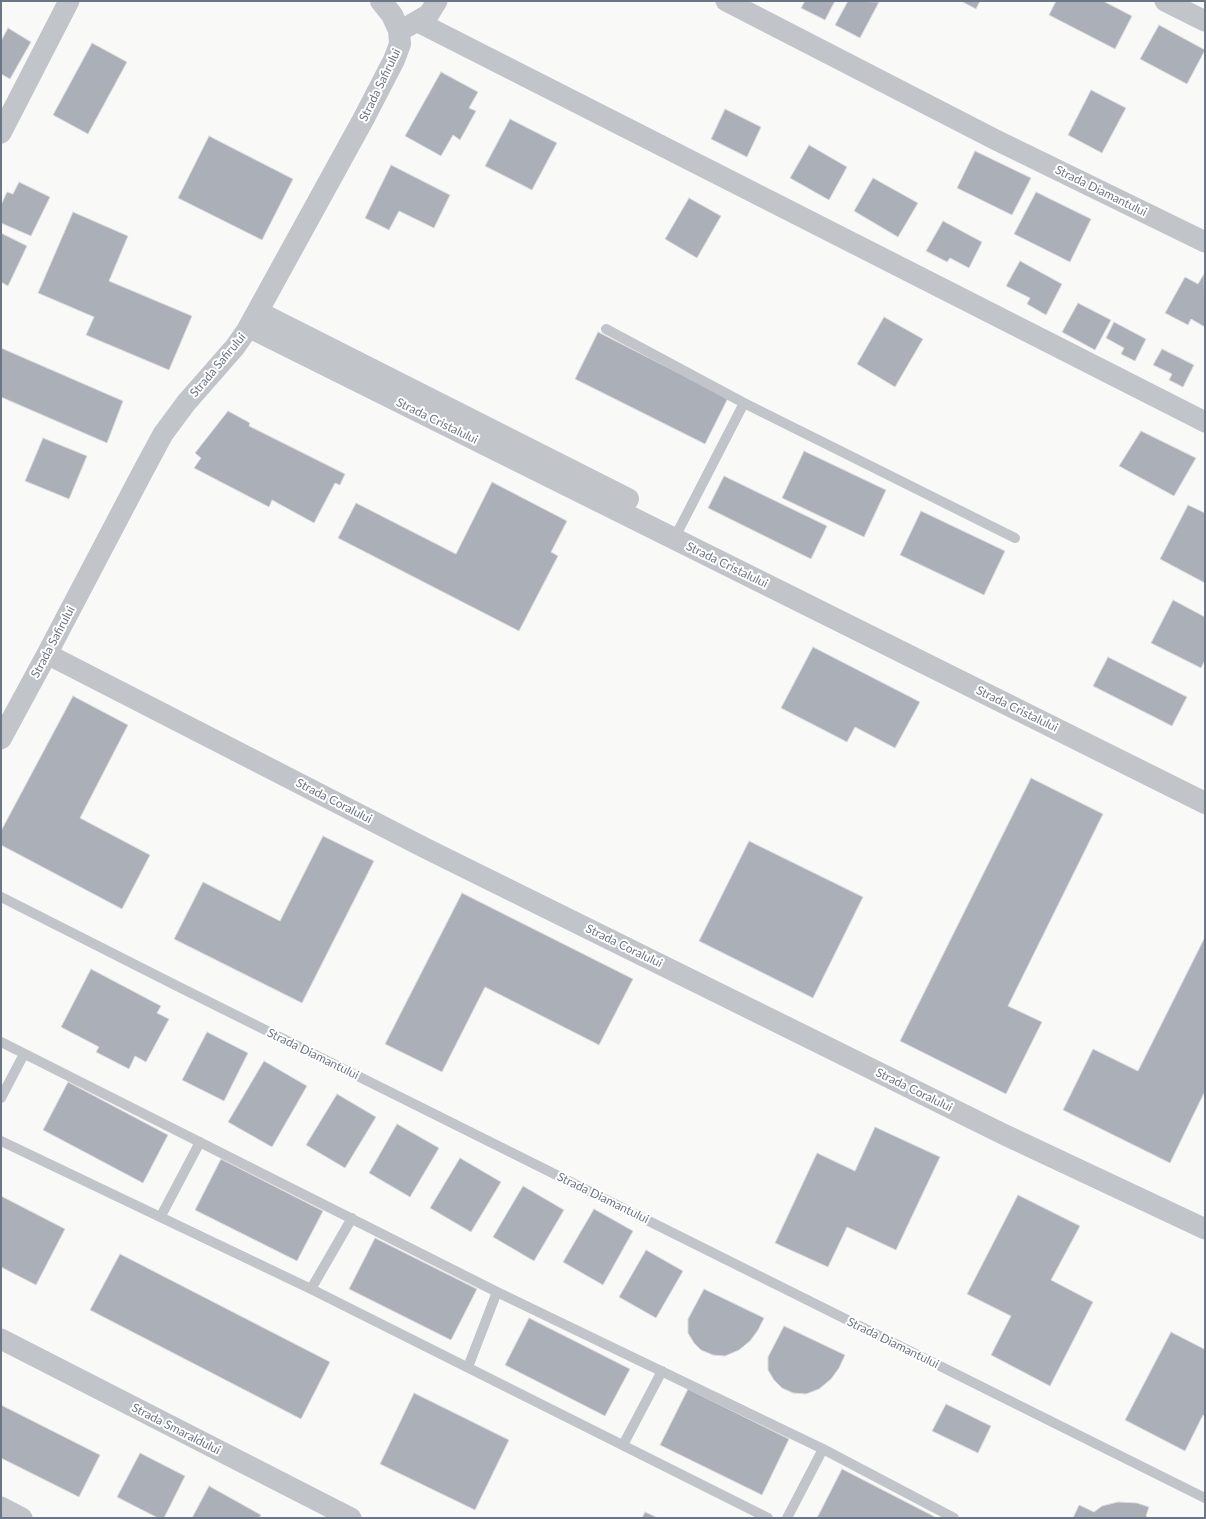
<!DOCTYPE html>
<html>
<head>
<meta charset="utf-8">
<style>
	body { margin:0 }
	#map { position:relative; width:1206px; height:1519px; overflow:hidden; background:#f9f9f8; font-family:Lato,sans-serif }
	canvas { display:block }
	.frame { position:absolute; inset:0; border:2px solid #6b7686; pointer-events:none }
</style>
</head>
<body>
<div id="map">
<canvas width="1206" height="1519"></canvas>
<div class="frame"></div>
</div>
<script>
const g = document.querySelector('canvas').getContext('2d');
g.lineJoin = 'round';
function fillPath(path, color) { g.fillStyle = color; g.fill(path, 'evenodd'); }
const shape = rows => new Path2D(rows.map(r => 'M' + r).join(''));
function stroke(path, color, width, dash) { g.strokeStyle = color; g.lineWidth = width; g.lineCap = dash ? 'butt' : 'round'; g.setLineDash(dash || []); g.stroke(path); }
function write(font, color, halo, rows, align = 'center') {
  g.font = font + ' Lato,sans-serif'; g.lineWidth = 4; g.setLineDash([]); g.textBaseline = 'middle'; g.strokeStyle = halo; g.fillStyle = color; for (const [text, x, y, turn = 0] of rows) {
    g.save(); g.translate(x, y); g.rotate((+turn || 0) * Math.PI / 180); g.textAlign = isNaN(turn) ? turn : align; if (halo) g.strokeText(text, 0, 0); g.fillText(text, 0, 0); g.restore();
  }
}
const building = shape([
	[805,1,835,1,825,20,801,8,805,1],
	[848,1,879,2,860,38,835,25,848,1],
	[961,1,980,1,976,9,961,1],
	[1056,1,1103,1,1132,16,1115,49,1049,15,1056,1],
	[1159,25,1205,50,1187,84,1140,59,1159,25],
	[8,28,31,42,10,79,1,74,1,41,8,28],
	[92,43,127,62,88,134,53,115,92,43],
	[441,72,478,92,469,108,476,111,460,140,453,135,441,156,405,136,441,72],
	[1091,90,1126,108,1102,153,1068,135,1091,90],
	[725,109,761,127,747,157,711,139,725,109],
	[510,119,557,143,532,190,485,166,510,119],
	[209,136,293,179,262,240,178,198,209,136],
	[809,145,847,167,829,200,790,178,809,145],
	[975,151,1031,178,1012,215,957,188,975,151],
	[391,165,450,195,434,228,399,211,389,230,365,218,391,165],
	[873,178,918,203,898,237,854,211,873,178],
	[19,182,50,197,31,236,1,223,1,205,7,192,13,194,19,182],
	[1036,192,1091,219,1070,262,1014,234,1036,192],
	[689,198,721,216,697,258,665,239,689,198],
	[73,212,128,236,109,281,192,316,169,370,86,335,94,317,38,293,73,212],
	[943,221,982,242,969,268,950,258,947,262,926,251,943,221],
	[1,233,27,246,8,286,1,282,1,233],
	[1020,261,1062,284,1046,315,1027,304,1030,298,1006,286,1020,261],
	[1204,274,1205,327,1191,319,1188,325,1165,313,1185,277,1198,284,1204,274],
	[1078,303,1111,320,1095,350,1062,332,1078,303],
	[884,317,923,339,895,387,857,364,884,317],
	[1114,322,1146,339,1135,361,1121,354,1124,348,1106,338,1114,322],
	[598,332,728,398,705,444,575,379,598,332],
	[1,348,123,401,107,443,1,397,1,348],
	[1162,349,1194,365,1183,387,1169,380,1172,374,1153,365,1162,349],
	[228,411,250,423,249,426,345,474,340,485,335,483,314,523,272,500,269,507,194,468,201,458,195,453,228,411],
	[1141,431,1196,458,1174,496,1119,466,1141,431],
	[43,438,87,456,69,499,25,481,43,438],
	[804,451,886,490,864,537,782,498,804,451],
	[724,476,827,526,811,559,708,508,724,476],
	[492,482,567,521,551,552,558,556,519,631,338,538,356,503,456,554,492,482],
	[1188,505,1205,513,1205,583,1160,559,1188,505],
	[921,511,1005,551,984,595,900,555,921,511],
	[1173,600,1205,617,1205,660,1201,668,1151,643,1173,600],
	[813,647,920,702,895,748,855,727,847,742,781,708,813,647],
	[1108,657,1187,697,1172,726,1093,686,1108,657],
	[73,696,128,725,80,818,150,855,122,909,1,845,1,831,73,696],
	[1031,778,1103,814,1008,1006,1042,1022,1006,1094,900,1041,1031,778],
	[323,836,374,861,302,1003,174,939,203,882,280,921,323,836],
	[749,841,863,897,813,998,699,941,749,841],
	[462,893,633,979,599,1045,485,987,442,1072,385,1044,462,893],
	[1205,937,1205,1091,1170,1163,1063,1110,1093,1049,1138,1071,1205,937],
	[91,969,161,1006,157,1013,169,1019,146,1062,135,1056,129,1069,96,1052,99,1047,61,1027,91,969],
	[207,1032,248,1053,224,1101,182,1080,207,1032],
	[264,1061,307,1086,272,1147,228,1122,264,1061],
	[68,1082,168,1135,143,1183,43,1130,68,1082],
	[337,1094,376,1117,345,1168,306,1145,337,1094],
	[397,1124,439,1148,410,1197,369,1173,397,1124],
	[875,1127,940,1157,896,1250,847,1227,828,1267,775,1243,817,1153,855,1171,875,1127],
	[460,1158,501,1182,471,1232,430,1208,460,1158],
	[221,1159,323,1211,297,1261,195,1210,221,1159],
	[523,1186,564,1210,534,1261,493,1237,523,1186],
	[1018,1195,1080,1226,1051,1280,1093,1302,1050,1386,991,1355,1011,1316,967,1294,1018,1195],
	[1,1196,65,1229,36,1285,1,1267,1,1196],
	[594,1209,633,1231,603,1285,563,1262,594,1209],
	[375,1238,477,1289,451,1340,349,1289,375,1238],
	[646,1250,683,1271,656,1318,619,1297,646,1250],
	[120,1254,330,1362,301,1419,90,1310,120,1254],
	[704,1289,764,1318,758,1330,750,1341,739,1350,725,1356,713,1355,701,1350,694,1343,688,1333,688,1319,704,1289],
	[529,1318,630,1369,605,1416,505,1365,529,1318],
	[784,1326,845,1355,839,1368,831,1379,819,1389,806,1394,793,1393,782,1388,774,1380,768,1370,768,1357,784,1326],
	[1171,1332,1204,1349,1205,1348,1205,1416,1203,1415,1185,1451,1125,1420,1171,1332],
	[688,1389,789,1439,762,1495,660,1445,688,1389],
	[414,1393,509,1440,475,1510,380,1464,414,1393],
	[946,1404,991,1426,978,1453,932,1431,946,1404],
	[1,1405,100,1455,79,1497,1,1458,1,1405],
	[140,1453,185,1476,164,1518,158,1518,117,1497,140,1453],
	[842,1469,937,1518,817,1518,842,1469],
	[209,1486,261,1515,259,1518,192,1518,209,1486],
	[1118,1502,1137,1503,1149,1507,1146,1516,1149,1518,1073,1518,1079,1505,1094,1512,1102,1506,1118,1502],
	[645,1512,658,1518,642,1518,645,1512]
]);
fillPath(building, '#abb0b8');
stroke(building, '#dbdbda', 1);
stroke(shape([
	[606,329,744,403,1015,538],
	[674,539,744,403],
	[1,897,177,986,1205,1498],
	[1,1042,497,1292,823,1449,954,1518],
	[1,1098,24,1054],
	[1,1141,311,1289,768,1518],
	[161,1216,200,1142],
	[311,1289,352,1218],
	[468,1367,497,1292],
	[623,1445,662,1371],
	[787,1518,823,1449]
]), '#c1c4c9', 10);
stroke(shape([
	[726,1,996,140,1205,242],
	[1165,1,1205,21],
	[418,22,1205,422],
	[407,27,429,14,437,1],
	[1,133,69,1],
	[47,654,425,848,1003,1134,1205,1229],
	[1,739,47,654,142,473,163,434,186,403,235,347,249,327],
	[1,1339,351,1518],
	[1,1507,22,1518]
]), '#c1c4c9', 21);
stroke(shape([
	[381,1,392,15,399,30,400,44,394,60,364,118,249,327,1205,803],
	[258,312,628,499]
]), '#c1c4c9', 22);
write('12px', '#6b7686', '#fff', [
	["Strada Safirului",380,85,-64],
	["Strada Diamantului",1101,191,26],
	["Strada Safirului",218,365,-50],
	["Strada Cristalului",437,421,26],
	["Strada Cristalului",727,565,26],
	["Strada Safirului",53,642,-62],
	["Strada Cristalului",1017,709,26],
	["Strada Coralului",334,801,27],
	["Strada Coralului",624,946,26],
	["Strada Diamantului",313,1054,26],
	["Strada Coralului",914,1090,26],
	["Strada Diamantului",603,1198,26],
	["Strada Diamantului",893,1343,26],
	["Strada Smaraldului",176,1429,27]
]);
</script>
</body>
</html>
